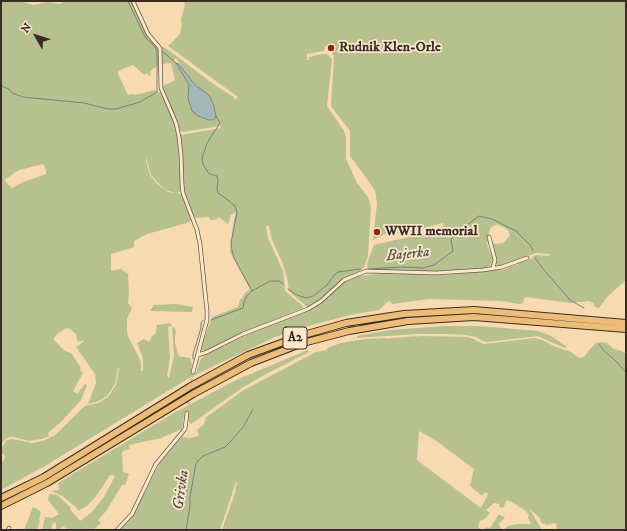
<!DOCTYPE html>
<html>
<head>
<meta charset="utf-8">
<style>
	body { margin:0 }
	#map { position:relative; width:627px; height:531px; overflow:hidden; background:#f7dab0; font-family:"IM FELL DW Pica",serif }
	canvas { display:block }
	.frame { position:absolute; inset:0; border:2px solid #3a2c24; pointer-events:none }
	.north { position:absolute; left:16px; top:16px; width:40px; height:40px; -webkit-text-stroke:3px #fae7cc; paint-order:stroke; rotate:309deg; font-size:11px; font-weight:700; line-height:16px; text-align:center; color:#3a2c24 }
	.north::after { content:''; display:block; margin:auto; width:14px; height:18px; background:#3a2c24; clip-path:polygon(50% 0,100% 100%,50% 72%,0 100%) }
</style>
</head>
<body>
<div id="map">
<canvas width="627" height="531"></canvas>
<div class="frame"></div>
<div class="north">N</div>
</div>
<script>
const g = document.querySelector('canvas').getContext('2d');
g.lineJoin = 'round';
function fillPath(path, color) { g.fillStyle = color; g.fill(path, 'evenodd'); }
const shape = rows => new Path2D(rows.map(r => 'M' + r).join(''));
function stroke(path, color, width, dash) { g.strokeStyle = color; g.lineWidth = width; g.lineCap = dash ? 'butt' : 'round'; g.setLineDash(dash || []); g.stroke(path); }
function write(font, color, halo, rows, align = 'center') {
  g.font = font + ' "IM FELL DW Pica",serif'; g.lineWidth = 3.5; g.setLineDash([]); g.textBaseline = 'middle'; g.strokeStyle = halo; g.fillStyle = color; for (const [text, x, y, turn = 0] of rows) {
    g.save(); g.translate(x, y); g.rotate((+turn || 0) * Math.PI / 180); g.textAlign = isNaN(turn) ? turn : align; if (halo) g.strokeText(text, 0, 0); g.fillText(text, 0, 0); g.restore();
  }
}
fillPath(shape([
	[1,1,20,1,33,5,47,2,59,4,67,1,131,1,147,35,157,46,159,51,159,65,150,71,151,75,149,76,147,73,144,75,133,65,118,71,118,74,128,95,133,94,135,95,155,90,161,93,177,130,181,166,180,192,176,193,166,190,157,182,151,175,146,157,146,162,150,175,156,183,168,192,181,194,192,220,187,223,147,234,134,241,134,247,111,254,111,271,121,269,128,274,129,293,128,303,132,308,127,319,127,331,128,336,141,362,141,371,143,371,143,358,137,343,144,339,149,342,152,336,156,333,157,325,171,323,172,326,168,327,170,357,167,376,169,378,174,356,172,327,175,328,176,334,175,336,175,343,179,356,190,358,192,365,191,371,196,373,200,360,204,356,253,332,311,308,323,302,340,285,347,280,357,276,388,273,446,275,492,270,503,270,511,266,517,265,518,262,531,259,533,258,532,257,536,255,549,256,550,254,536,253,500,266,496,264,492,246,494,243,497,244,503,243,510,236,508,230,497,224,490,228,489,234,490,242,486,242,493,259,490,266,486,268,447,272,393,270,372,271,368,268,367,265,369,258,374,245,426,233,443,226,444,224,443,223,406,233,385,234,373,240,377,203,375,191,370,183,350,156,350,131,331,106,334,56,331,52,333,47,325,46,324,51,307,54,307,60,309,60,309,57,321,54,327,54,332,59,327,106,344,131,346,136,346,159,357,183,368,197,371,207,368,256,364,267,360,271,341,280,321,299,307,307,289,291,287,277,282,262,272,240,269,226,266,226,268,238,283,271,285,290,287,293,302,305,303,308,245,332,207,351,202,350,201,348,212,317,238,307,240,299,242,299,244,294,250,289,230,252,233,225,236,212,231,215,228,224,219,217,215,220,210,220,209,217,196,218,192,213,185,194,183,187,181,135,221,128,221,126,183,132,180,131,177,122,162,88,163,86,175,80,171,63,162,64,161,46,167,49,216,86,234,97,235,100,238,97,168,46,180,34,182,25,181,19,185,5,184,1,626,1,626,280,607,297,599,308,595,307,593,303,589,301,570,303,526,297,524,298,523,303,520,304,501,301,429,299,392,304,390,301,387,302,379,310,350,315,308,326,275,337,189,378,45,466,1,490,1,463,4,460,5,456,4,454,1,453,1,449,7,440,12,439,32,443,43,441,55,435,85,406,98,403,108,397,116,385,119,368,118,368,115,384,107,396,96,402,88,404,96,383,95,374,76,347,83,342,83,340,79,342,77,340,76,334,69,328,65,329,57,334,54,338,54,340,64,350,72,354,81,368,80,370,83,373,73,391,77,394,85,384,87,385,81,400,60,423,48,433,49,436,47,437,41,439,29,441,14,437,9,437,5,439,1,445],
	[176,58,195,85,209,96,211,99,215,107,216,115,216,118,213,121,204,119,198,116,193,111,189,100,189,86,174,60],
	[43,164,46,170,46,174,23,182,12,188,4,180,19,170],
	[176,304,193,307,192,312,150,311,154,305],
	[445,326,479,326,538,331,551,336,567,347,566,348,560,346,538,336,487,342,483,341,476,337,467,335,448,334,416,334,357,338,357,336,390,330],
	[422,336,467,337,474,339,483,344,534,338,542,340,556,347,571,352,579,358,584,357,590,349,596,343,601,342,607,343,614,349,622,351,626,354,626,530,557,530,556,523,546,525,545,523,542,524,540,518,530,509,530,510,542,530,483,530,486,527,490,528,499,514,505,518,498,524,503,530,508,526,517,524,531,524,528,517,529,515,526,511,512,502,507,500,503,508,499,507,499,504,494,503,486,510,490,513,486,518,480,521,478,527,482,530,222,530,235,493,237,482,236,482,220,530,120,530,132,517,161,461,182,437,190,438,198,436,199,435,197,430,203,425,206,419,205,418,244,390,316,352,327,350,327,348,341,343,365,339,387,338,389,339,391,338],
	[419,431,435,440,474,469,470,486,482,496,485,492,488,494,481,508,417,460],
	[308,350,309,352,266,374,242,388,191,424,188,421,189,414,184,414,182,429,161,438,129,445,130,449,123,451,122,453,123,472,129,474,125,485,122,485,106,511,98,520,101,523,93,530,68,530,63,526,59,530,56,530,56,523,53,522,51,530,42,530,45,517,52,518,59,514,48,500,49,494,57,495,61,498,71,508,70,509,80,521,92,512,104,497,115,476,110,475,97,495,87,506,78,511,77,508,62,496,51,491,59,490,58,483,172,414,236,380],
	[33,507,39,510,41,512,39,520,40,521,37,530,24,530]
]), '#b7c190');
const water = shape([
	[176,63,179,64,195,85,209,95,214,106,216,116,214,120,209,120,198,116,192,111,188,98,189,85,176,63]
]);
fillPath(water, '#a2b8b7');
stroke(water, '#78807c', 1);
stroke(shape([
	[162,51,176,63],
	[1,86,9,89,12,93,23,97,84,103,108,109,116,109,140,102,157,92,157,51,155,47,148,40,144,35,128,1],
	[535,258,544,270,570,300,584,308],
	[368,269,401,267,423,268,434,265,453,251,451,240,453,236,479,216,492,219,516,231,531,246,533,251],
	[288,289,297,295,306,298,313,296,327,285,335,274,338,272,361,269],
	[252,291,270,281,279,281,283,284],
	[211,320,243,308,244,302,247,296,252,291,234,258,232,250,231,243,237,212,235,206,228,200,218,193,217,189,218,180,217,176,209,174,203,164,202,158,207,143,220,123,216,116],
	[599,344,604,351,616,361,626,373],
	[193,359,193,354,201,328,201,323,203,320],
	[186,530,190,506,190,497,196,463,203,456,225,447,230,442,244,426,253,409]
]), '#78807c', 1);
stroke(shape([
	[187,413,193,372]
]), '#d1b794', 3, [3, 1.5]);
const street = shape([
	[133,1,148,34,159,47,160,49,161,88,176,123,179,137,181,155,182,185,183,193,197,230,200,244,207,311,207,320,193,372],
	[489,237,495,260,493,268],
	[198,355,207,352,243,334,308,309,321,301,344,280,366,271,436,273,483,270,502,267,527,258],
	[8,530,9,528],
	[117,530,132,514,156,464,185,429,187,413]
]);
const highway = shape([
	[1,498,44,477,191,386,248,355,300,336,346,323,404,314,474,310,626,323],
	[1,506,47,483,193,394,251,363,303,343,349,331,408,321,474,317,626,329]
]);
stroke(street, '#695847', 4.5);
stroke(highway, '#3a2c24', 8);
stroke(street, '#fae7cc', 3);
stroke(highway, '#ecbd78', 6);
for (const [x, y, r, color] of [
	[331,48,4,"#8f2418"],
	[377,232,4,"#8f2418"]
]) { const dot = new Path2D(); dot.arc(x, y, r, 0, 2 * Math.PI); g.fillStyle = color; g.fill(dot); stroke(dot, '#fae7cc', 1.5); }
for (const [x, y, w] of [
	[295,338,24]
]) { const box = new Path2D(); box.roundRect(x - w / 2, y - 11, w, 22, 3); g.fillStyle = '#fae7cc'; g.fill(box); stroke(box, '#3a2c24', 1); }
write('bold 13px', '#3a2c24', null, [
	["A2",295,338]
]);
write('bold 14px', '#3a2c24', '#fae7cc', [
	["Rudnik Klen-Orle",339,48],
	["WWII memorial",385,232]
], 'left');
write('italic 15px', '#544f49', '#fae7cc', [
	["Bajerka",408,255,-6],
	["Grivka",182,490,-82]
]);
</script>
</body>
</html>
